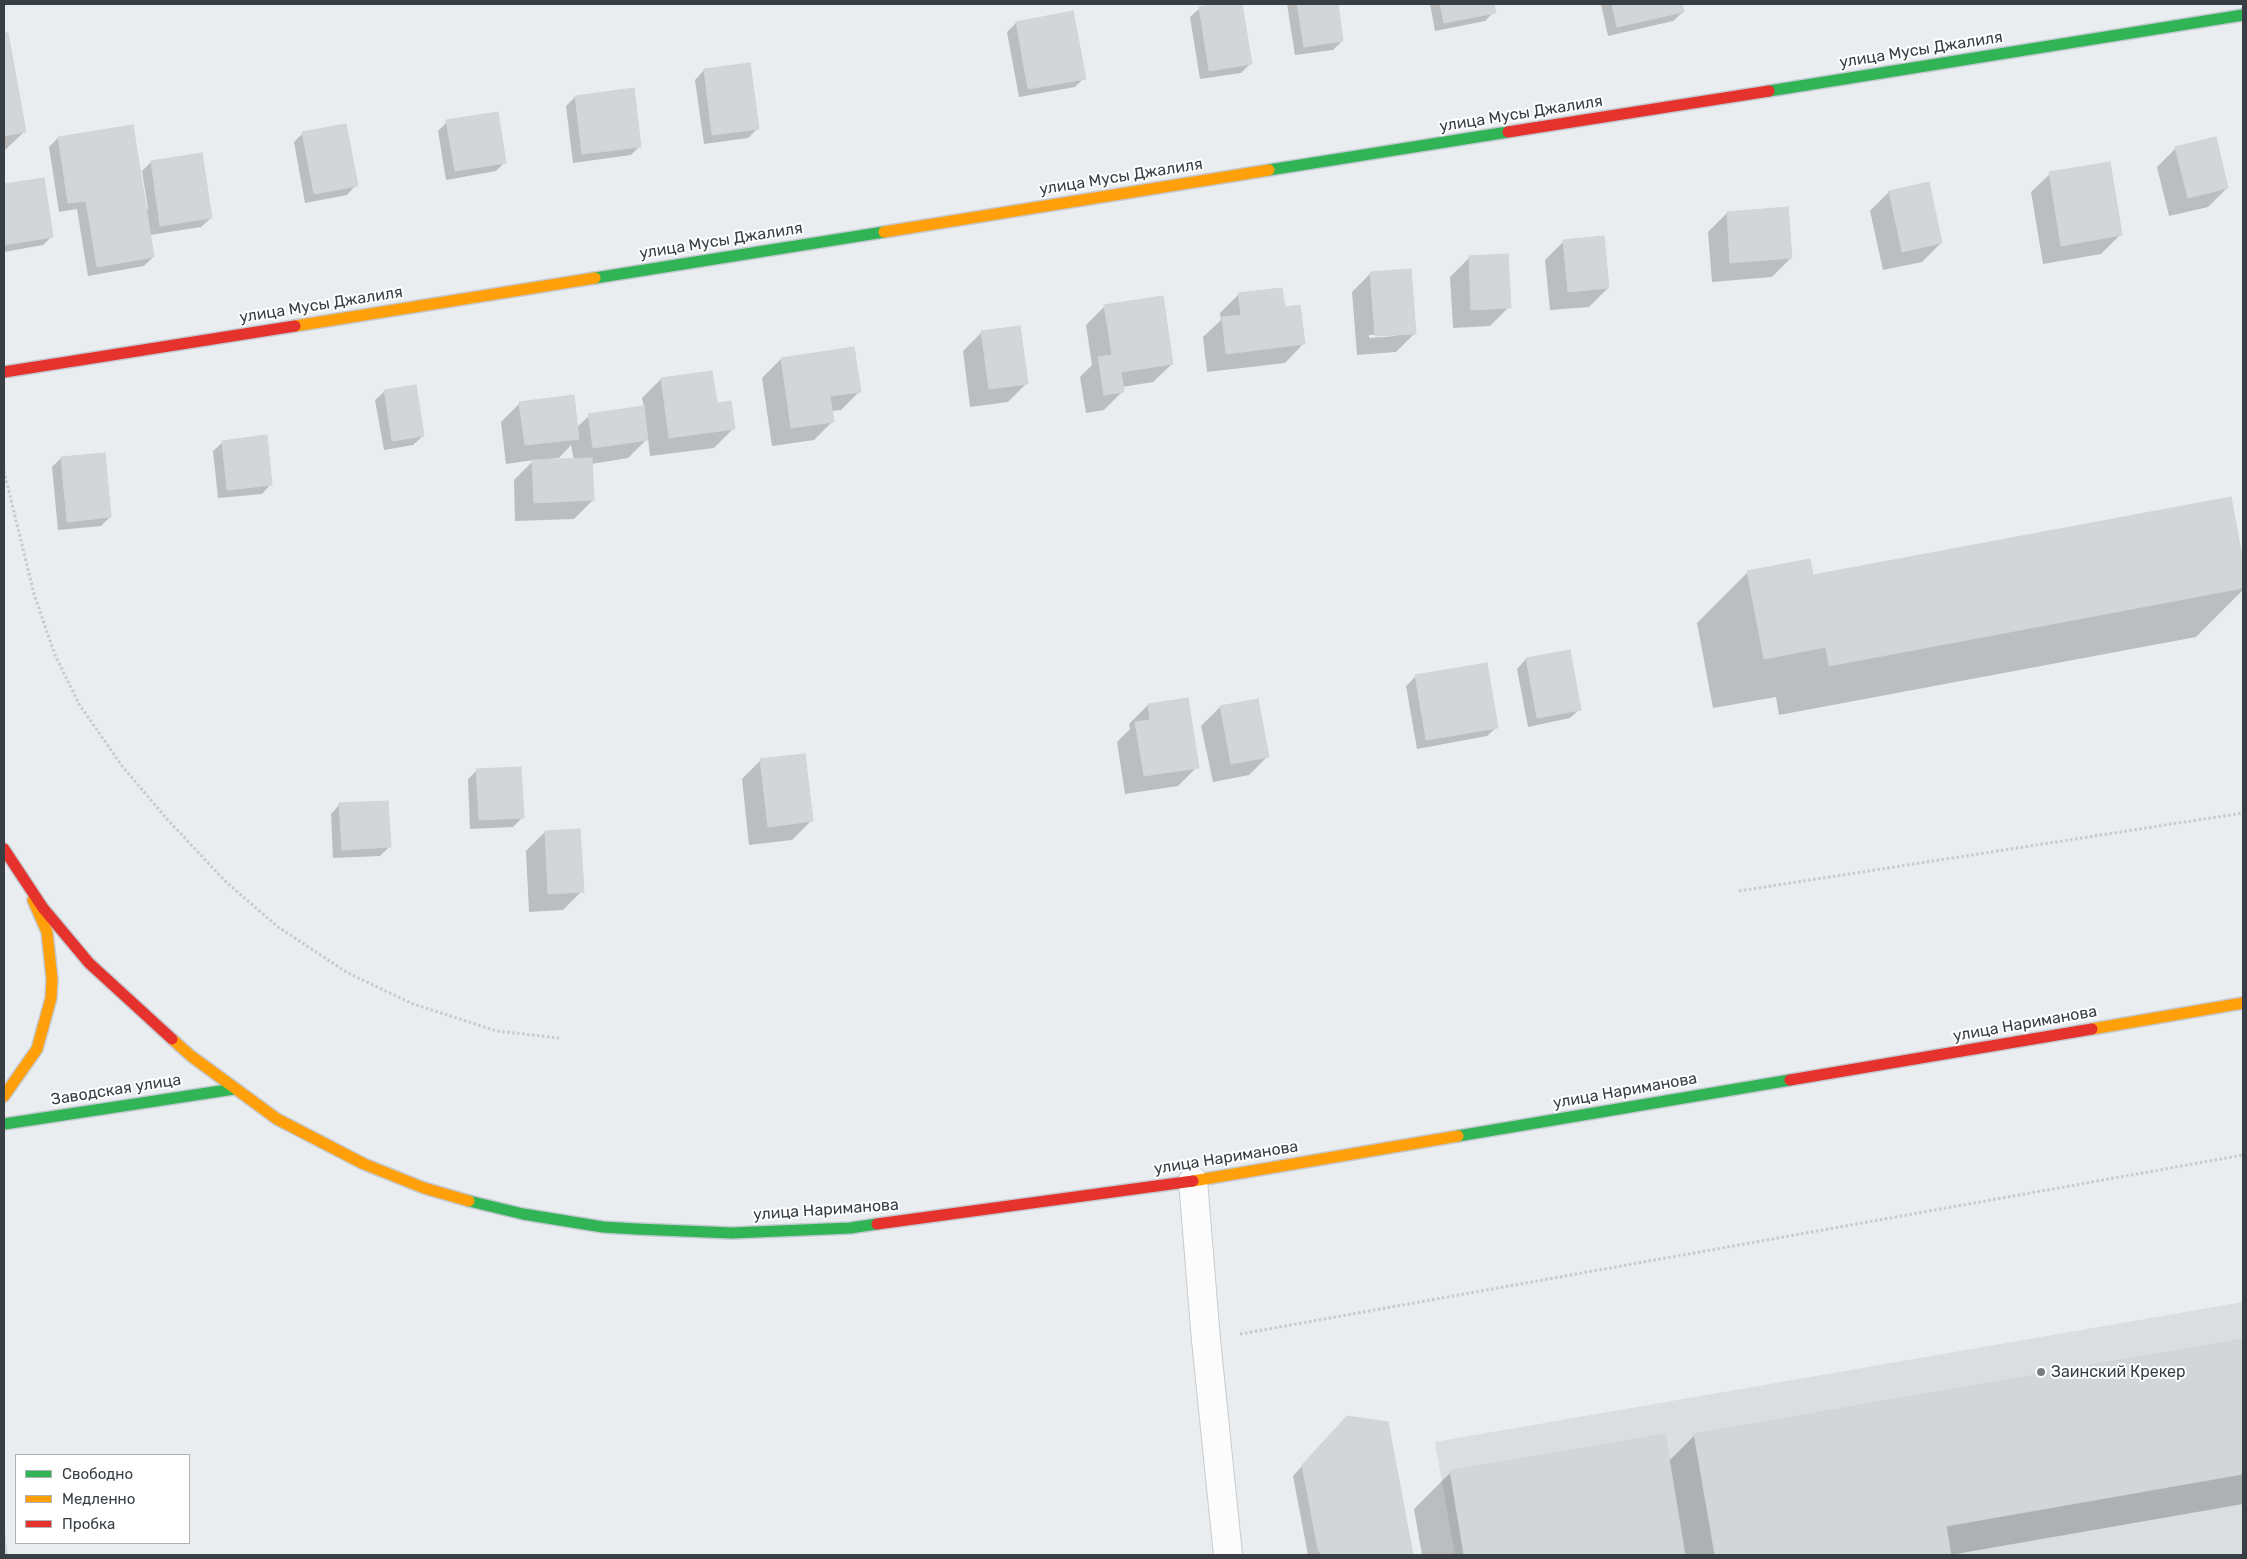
<!DOCTYPE html>
<html>
<head>
<meta charset="utf-8">
<style>
	body { margin:0 }
	#map { position:relative; width:2247px; height:1559px; overflow:hidden; background:#eaedef; font-family:Rubik,sans-serif }
	canvas { display:block }
	.frame { position:absolute; inset:0; border:5px solid #373f44; pointer-events:none }
	.legend { position:absolute; left:15px; top:1454px; width:175px; height:90px; box-sizing:border-box; background:#fff; border:1px solid #afb2b4; margin:0; padding:6px 9px; list-style:none; font-size:15px; color:#373f44 }
	.legend li { display:flex; align-items:center; gap:10px; height:25px }
	.legend b { width:25px; border:1px solid #afb2b4 }
</style>
</head>
<body>
<div id="map">
<canvas width="2247" height="1559"></canvas>
<div class="frame"></div>
<ul class="legend">
<li><b style="height:6px;background:#30b455"></b>Свободно</li>
<li><b style="height:6px;background:#ff9f0a"></b>Медленно</li>
<li><b style="height:6px;background:#e5322d"></b>Пробка</li>
</ul>
</div>
<script>
const g = document.querySelector('canvas').getContext('2d');
g.lineJoin = 'round';
function fillPath(path, color) { g.fillStyle = color; g.fill(path, 'evenodd'); }
const shape = rows => new Path2D(rows.map(r => 'M' + r).join(''));
function stroke(path, color, width, dash) { g.strokeStyle = color; g.lineWidth = width; g.lineCap = dash ? 'butt' : 'round'; g.setLineDash(dash || []); g.stroke(path); }
function write(font, color, halo, rows, align = 'center') {
  g.font = font + ' Rubik,sans-serif'; g.lineWidth = 4; g.setLineDash([]); g.textBaseline = 'middle'; g.strokeStyle = halo; g.fillStyle = color; for (const [text, x, y, turn = 0] of rows) {
    g.save(); g.translate(x, y); g.rotate((+turn || 0) * Math.PI / 180); g.textAlign = isNaN(turn) ? turn : align; if (halo) g.strokeText(text, 0, 0); g.fillText(text, 0, 0); g.restore();
  }
}
fillPath(shape([
	[2243,1302,2243,1555,1455,1555,1435,1442]
]), '#dadee0');
fillPath(shape([
	[1229,4,1241,4,1250,64,1241,73,1200,79,1190,17,1200,8],
	[1287,4,1336,4,1342,41,1333,50,1295,55],
	[1430,4,1493,4,1494,12,1485,21,1435,31],
	[1601,4,1681,4,1683,12,1673,21,1608,36],
	[1016,23,1084,78,1075,87,1019,97,1007,32],
	[7,34,24,132,4,151,4,35],
	[704,70,757,129,748,138,704,144,695,80],
	[575,97,640,146,631,155,573,163,566,106],
	[447,122,505,162,496,171,446,180,438,131],
	[303,133,356,185,347,195,305,203,294,142],
	[58,138,145,210,148,209,142,171,151,162,211,218,201,227,150,235,153,257,144,266,88,276,77,209,59,212,49,147],
	[2176,148,2227,188,2208,207,2169,216,2157,167],
	[2050,174,2120,235,2101,254,2043,264,2031,192],
	[43,179,52,236,43,245,4,252,4,186],
	[1889,192,1941,243,1922,262,1883,270,1870,211],
	[1727,213,1791,258,1772,277,1712,282,1708,232],
	[1564,241,1608,288,1589,307,1550,310,1545,260],
	[1469,258,1509,307,1490,326,1453,328,1450,277],
	[1371,273,1415,333,1396,352,1357,355,1352,292],
	[1396,334,1396,336,1369,338,1369,335],
	[1239,294,1284,309,1303,344,1285,363,1207,372,1203,337,1221,320,1220,313],
	[1105,306,1172,364,1153,382,1122,387,1123,391,1104,410,1086,413,1080,377,1092,365,1086,325],
	[982,332,1027,383,1008,402,970,407,963,351],
	[781,359,860,391,841,410,831,411,833,421,814,440,772,446,762,378],
	[661,379,715,404,733,429,714,448,650,456,648,438,628,458,591,464,593,500,574,519,515,521,514,480,534,460,506,464,501,422,520,403,576,428,589,416,644,407,642,398],
	[571,445,574,460,548,461,548,459,559,458],
	[385,391,423,436,413,445,384,450,375,400],
	[223,442,271,484,262,494,218,498,213,451],
	[61,458,110,517,101,526,58,530,52,467],
	[2230,499,2243,569,2243,590,2196,637,1779,715,1776,697,1713,708,1697,623,1748,572,1812,576],
	[1526,659,1580,709,1570,718,1528,727,1517,669],
	[1486,664,1497,727,1487,736,1417,749,1406,686,1415,677],
	[1187,700,1197,767,1178,786,1125,794,1117,742,1130,729,1129,724,1148,705],
	[1257,700,1268,756,1249,775,1213,782,1201,726,1220,707],
	[761,760,811,821,792,840,749,845,742,779],
	[477,770,522,818,513,827,470,829,468,779],
	[340,804,389,847,380,856,333,858,331,814],
	[545,832,582,891,563,910,529,912,526,851],
	[2243,1340,2243,1504,1950,1555,1422,1555,1414,1509,1451,1472,1668,1462,1695,1435],
	[1386,1423,1412,1555,1308,1555,1293,1476,1338,1427]
]), '#0003');
const building = shape([
	[1220,4,1242,4,1252,64,1209,71,1199,7,1220,4],
	[1297,4,1338,4,1343,41,1304,47,1297,4],
	[1440,4,1494,4,1496,13,1444,23,1440,4],
	[1612,4,1682,4,1684,12,1617,27,1612,4],
	[1073,11,1086,79,1028,89,1016,22,1073,11],
	[4,33,8,33,26,132,4,136,4,33],
	[750,63,759,129,712,135,704,69,750,63],
	[634,88,641,147,582,154,575,96,634,88],
	[498,112,506,163,455,171,446,120,498,112],
	[346,124,358,186,314,194,302,132,346,124],
	[133,125,154,257,97,267,86,201,68,203,58,137,133,125],
	[2216,137,2228,188,2188,198,2175,147,2216,137],
	[202,153,212,218,160,226,151,161,202,153],
	[2110,162,2122,235,2061,246,2049,172,2110,162],
	[44,178,53,237,4,245,4,184,44,178],
	[1929,182,1942,243,1902,252,1889,191,1929,182],
	[1788,207,1792,258,1730,263,1727,212,1788,207],
	[1604,236,1609,288,1568,292,1563,240,1604,236],
	[1508,254,1511,308,1471,310,1469,256,1508,254],
	[1411,269,1416,334,1375,336,1370,272,1411,269],
	[1282,288,1285,307,1300,305,1305,344,1226,354,1222,317,1241,315,1238,293,1282,288],
	[1163,296,1173,364,1121,372,1124,392,1104,395,1098,357,1112,355,1104,305,1163,296],
	[1020,326,1028,384,989,389,981,331,1020,326],
	[854,347,861,392,830,396,834,422,791,428,781,358,854,347],
	[712,371,717,403,731,401,735,429,669,438,661,378,712,371],
	[416,385,424,436,392,441,384,390,416,385],
	[574,395,579,439,525,445,519,402,574,395],
	[644,406,648,440,593,448,588,414,644,406],
	[267,435,272,485,227,490,222,441,267,435],
	[105,453,111,517,67,522,61,457,105,453],
	[592,458,594,500,534,503,532,460,592,458],
	[2231,497,2243,562,2243,588,1829,666,1826,647,1764,659,1747,571,1810,559,1813,575,2231,497],
	[1570,650,1581,710,1537,718,1526,658,1570,650],
	[1487,663,1498,728,1426,740,1415,675,1487,663],
	[1188,698,1199,768,1144,776,1135,722,1150,720,1148,704,1188,698],
	[1258,699,1269,757,1231,764,1220,706,1258,699],
	[805,754,813,821,768,827,760,759,805,754],
	[521,767,524,818,479,820,476,769,521,767],
	[388,801,391,847,342,850,339,803,388,801],
	[580,829,584,892,548,894,545,831,580,829],
	[2243,1339,2243,1474,1946,1526,1951,1555,1715,1555,1694,1434,2243,1339],
	[1347,1416,1388,1422,1413,1555,1322,1555,1318,1550,1302,1465,1347,1416],
	[1665,1434,1685,1555,1464,1555,1450,1471,1665,1434],
	[4,1525,7,1555,4,1555,4,1525]
]);
fillPath(building, '#d2d6d9');
stroke(building, '#d0d4d7', 1);
const street = shape([
	[1193,1181,1206,1340,1228,1555]
]);
const fast = shape([
	[1769,91,2243,15],
	[1269,170,1508,132],
	[595,278,884,232],
	[4,1124,234,1089],
	[1458,1136,1790,1080],
	[469,1201,523,1214,603,1227,636,1229,732,1233,850,1228,877,1224]
]);
const slow = shape([
	[884,232,1269,170],
	[295,326,595,278],
	[2092,1029,2243,1003],
	[172,1039,191,1056,277,1119,364,1164,424,1188,469,1201],
	[4,1096,37,1049,51,998,52,979,47,932,33,900],
	[1193,1181,1458,1136]
]);
const jam = shape([
	[1508,132,1769,91],
	[4,372,295,326],
	[4,849,43,908,89,963,172,1039],
	[1790,1080,2092,1029],
	[877,1224,1193,1181]
]);
stroke(street, '#c8cbcd', 30);
stroke(fast, '#c4cad1', 14);
stroke(slow, '#c4cad1', 14);
stroke(jam, '#c4cad1', 14);
stroke(shape([
	[4,471,34,594,55,655,79,704,122,766,167,819,226,882,278,927,348,973,413,1004,497,1031,559,1038],
	[1739,891,2243,813],
	[1240,1334,2243,1155]
]), '#c7cbcd', 3, [2.5, 2.5]);
stroke(street, '#fcfcfd', 28);
stroke(fast, '#30b455', 11);
stroke(slow, '#ff9f0a', 11);
stroke(jam, '#e5322d', 11);
for (const [x, y, r, color] of [
	[2041,1372,5,"#767c80"]
]) { const dot = new Path2D(); dot.arc(x, y, r, 0, 2 * Math.PI); g.fillStyle = color; g.fill(dot); stroke(dot, '#fff', 2); }
write('16px', '#373f44', '#fff', [
	["улица Мусы Джалиля",1921,50,-9],
	["улица Мусы Джалиля",1521,114,-9],
	["улица Мусы Джалиля",1121,177,-9],
	["улица Мусы Джалиля",721,241,-9],
	["улица Мусы Джалиля",321,305,-9],
	["улица Нариманова",2025,1024,-10],
	["Заводская улица",116,1090,-9],
	["улица Нариманова",1625,1091,-10],
	["улица Нариманова",1226,1158,-9],
	["улица Нариманова",826,1210,-4]
]);
write('16px', '#373f44', '#fff', [
	["Заинский Крекер",2051,1372]
], 'left');
</script>
</body>
</html>
